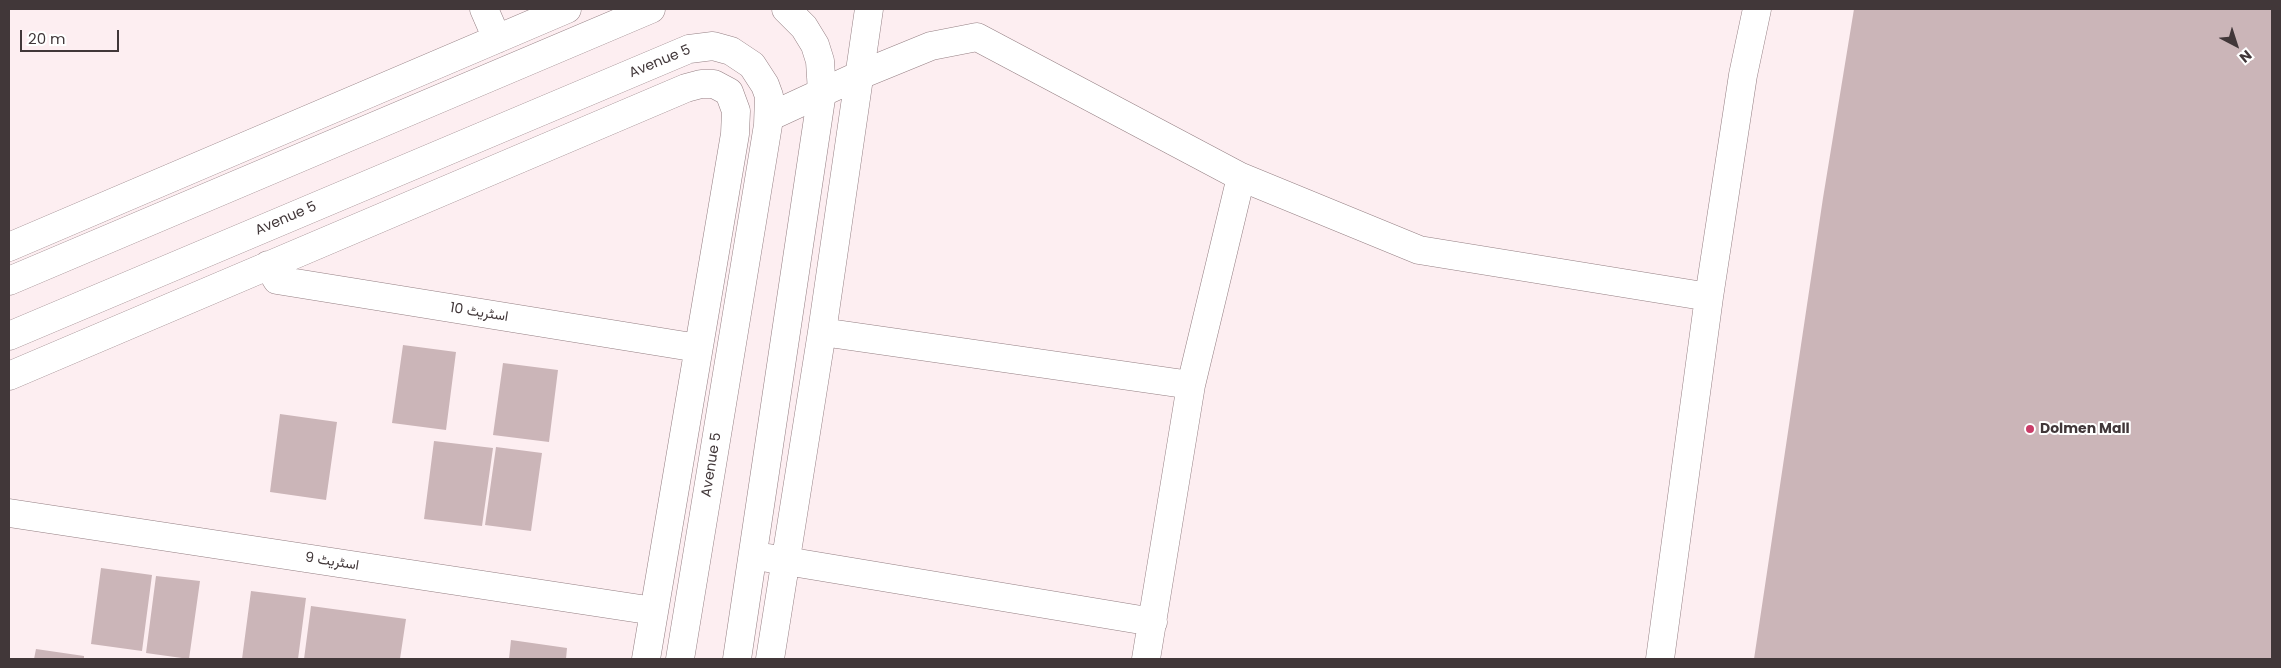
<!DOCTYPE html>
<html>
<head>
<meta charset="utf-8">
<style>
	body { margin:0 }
	#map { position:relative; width:2281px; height:668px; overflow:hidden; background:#fdeef1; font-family:Poppins,sans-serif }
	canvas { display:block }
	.frame { position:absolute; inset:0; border:10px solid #413739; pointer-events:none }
	.north { position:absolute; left:2211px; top:20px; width:50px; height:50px; -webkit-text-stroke:4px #fff; paint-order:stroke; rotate:140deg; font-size:14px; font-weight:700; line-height:20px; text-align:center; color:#413739 }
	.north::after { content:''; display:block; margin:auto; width:18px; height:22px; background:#413739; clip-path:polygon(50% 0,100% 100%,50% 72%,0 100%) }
	.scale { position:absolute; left:20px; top:30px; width:99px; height:22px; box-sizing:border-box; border:2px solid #413739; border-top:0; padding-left:6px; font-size:15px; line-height:18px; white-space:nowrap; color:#413739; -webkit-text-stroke:4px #fff; paint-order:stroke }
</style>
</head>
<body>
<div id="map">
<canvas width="2281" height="668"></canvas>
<div class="frame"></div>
<div class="north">N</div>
<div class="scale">20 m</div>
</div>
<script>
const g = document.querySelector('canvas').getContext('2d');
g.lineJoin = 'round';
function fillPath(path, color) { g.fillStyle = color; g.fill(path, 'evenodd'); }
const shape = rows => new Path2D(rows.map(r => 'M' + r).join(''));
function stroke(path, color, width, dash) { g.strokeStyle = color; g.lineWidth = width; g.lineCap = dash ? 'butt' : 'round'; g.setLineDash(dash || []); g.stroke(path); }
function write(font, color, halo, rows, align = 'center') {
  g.font = font + ' Poppins,Vazirmatn,sans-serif'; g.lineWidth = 4; g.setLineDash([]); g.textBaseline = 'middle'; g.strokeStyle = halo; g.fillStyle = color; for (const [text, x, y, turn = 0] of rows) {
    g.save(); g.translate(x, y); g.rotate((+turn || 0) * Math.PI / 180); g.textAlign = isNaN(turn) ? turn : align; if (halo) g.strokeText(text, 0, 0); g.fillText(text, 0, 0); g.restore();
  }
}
fillPath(shape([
	[1854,9,2272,9,2272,659,1754,659,1823,198],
	[403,345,456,352,446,430,392,423],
	[503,363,558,370,549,442,493,435],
	[280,414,337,422,326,500,270,492],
	[434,441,493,448,482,526,424,519],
	[496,447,542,453,531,531,485,525],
	[101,568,152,575,142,651,91,644],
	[156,576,200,581,189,659,146,653],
	[251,591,306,598,298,659,242,659],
	[311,606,406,619,400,659,304,659],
	[511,640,567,648,566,659,509,659],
	[36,649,84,656,84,659,34,659]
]), '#cbb5b8');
const minor = shape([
	[484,9,497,39],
	[769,117,860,75,931,46,977,37,1241,177,1191,385,1146,659],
	[1241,177,1419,250,1709,297],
	[9,247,567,9],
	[268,265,277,280,698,348],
	[822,332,1191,385],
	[9,376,686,88,701,84,714,84,729,92,736,111,735,134,646,659],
	[9,513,654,611],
	[768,558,1153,622],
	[770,659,822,332,869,9],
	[1660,659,1709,297,1743,75,1757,9]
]);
const major = shape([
	[9,281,651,9],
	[9,336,689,49,713,46,731,51,752,65,765,85,769,96,768,125,680,659],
	[737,659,822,92,820,61,815,45,804,27,786,9]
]);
stroke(minor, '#947f83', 29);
stroke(major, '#947f83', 29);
stroke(minor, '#fff', 28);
stroke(major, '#fff', 28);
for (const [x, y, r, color] of [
	[2030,429,5,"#ca3c68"]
]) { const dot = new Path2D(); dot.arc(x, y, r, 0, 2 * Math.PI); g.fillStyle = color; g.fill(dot); stroke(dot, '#fff', 2); }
write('14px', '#413739', '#fff', [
	["Avenue 5",660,62,-22],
	["Avenue 5",286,219,-23],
	["اسٹریٹ 10",479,313,9],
	["Avenue 5",712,465,-81],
	["اسٹریٹ 9",332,562,9]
]);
write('bold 14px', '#413739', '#fff', [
	["Dolmen Mall",2040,429]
], 'left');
</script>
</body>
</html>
